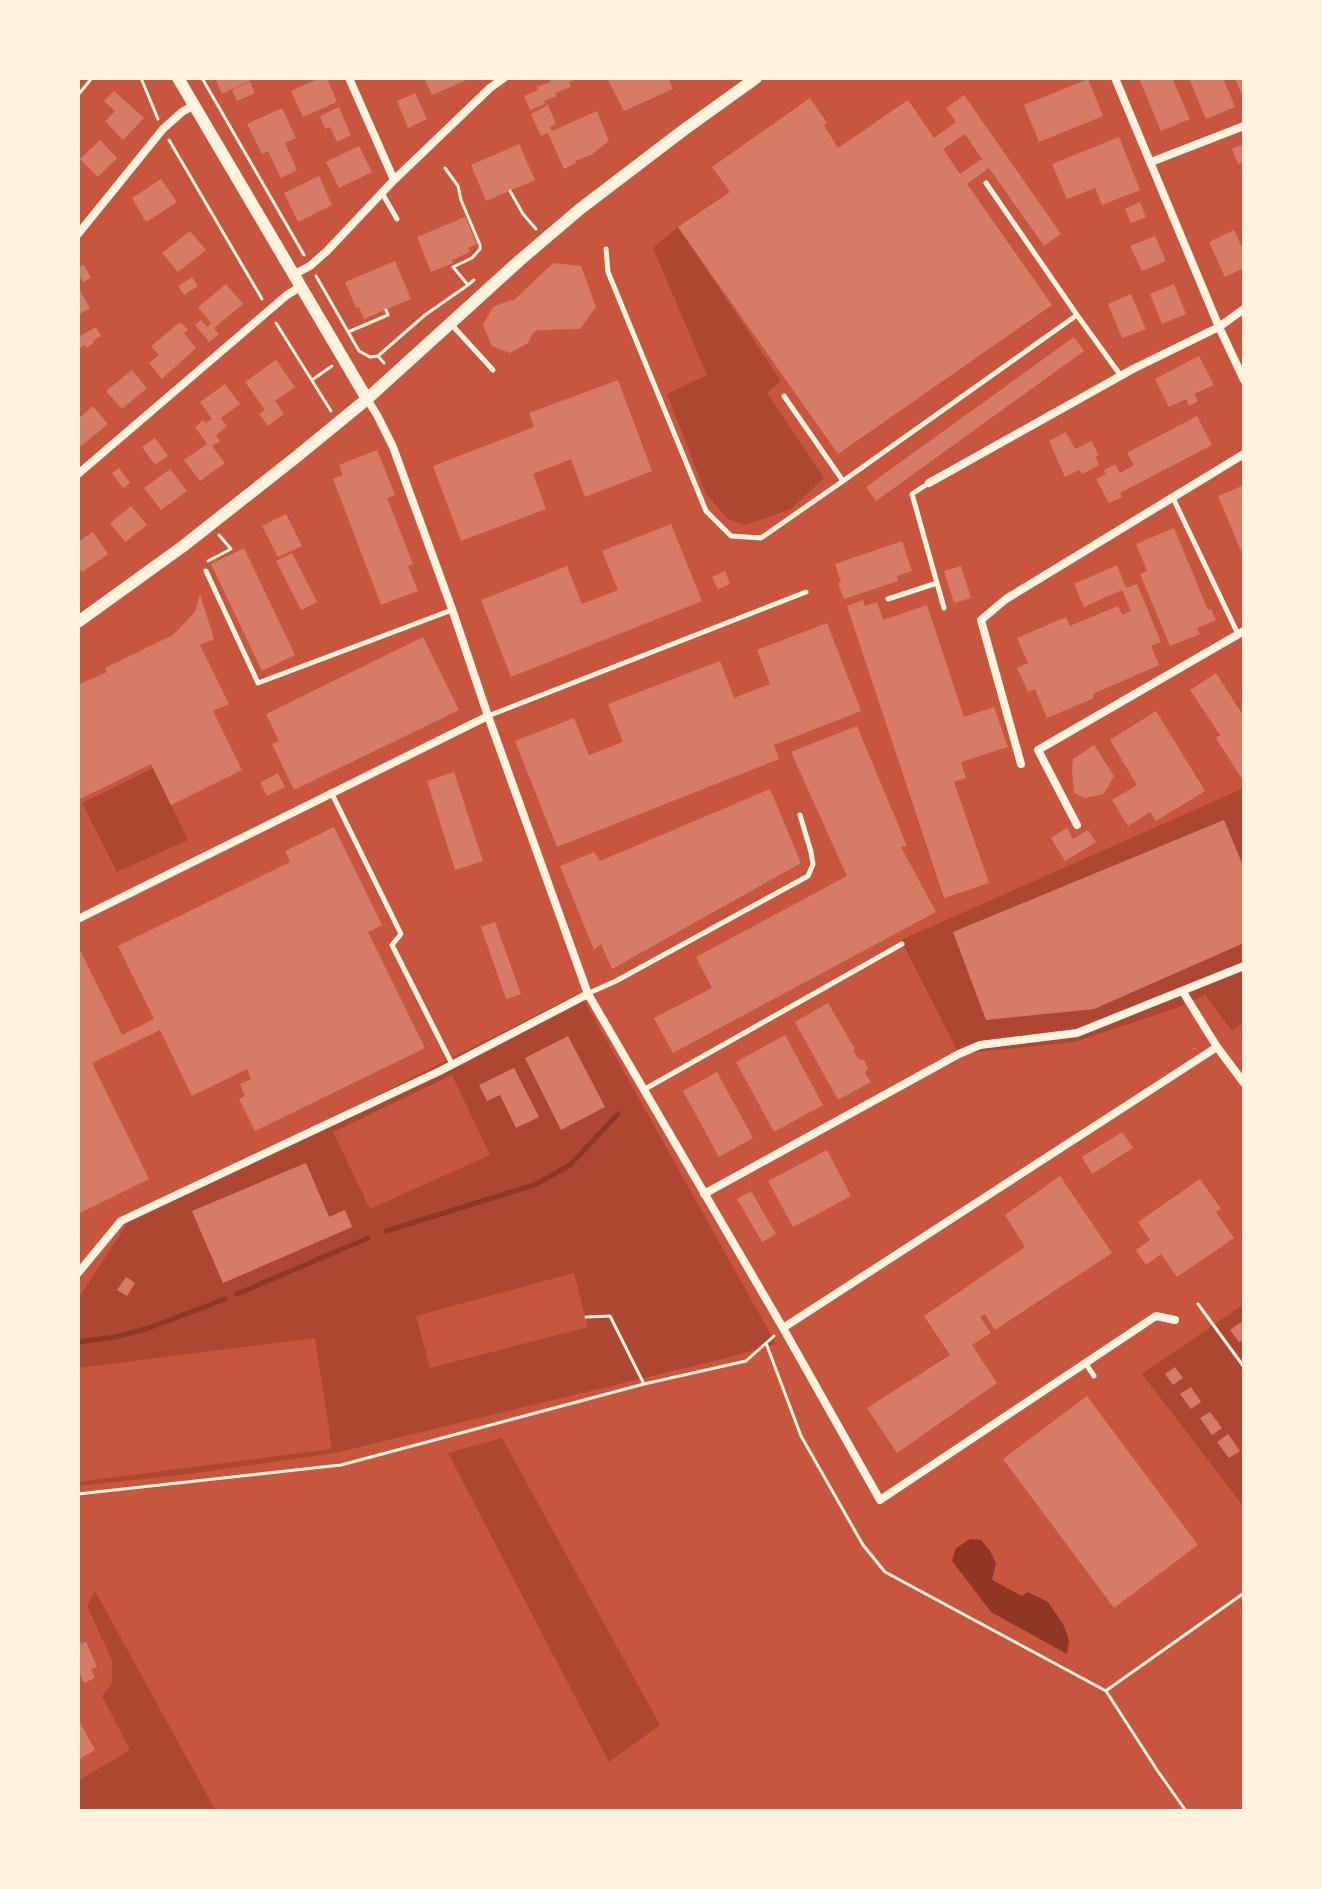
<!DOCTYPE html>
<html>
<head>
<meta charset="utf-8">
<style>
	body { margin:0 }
	#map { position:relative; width:1322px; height:1889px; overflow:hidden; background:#c8553d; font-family:Merriweather,serif }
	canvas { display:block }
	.frame { position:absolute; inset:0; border:80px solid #fff3e0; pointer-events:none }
</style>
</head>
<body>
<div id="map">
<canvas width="1322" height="1889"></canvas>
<div class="frame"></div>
</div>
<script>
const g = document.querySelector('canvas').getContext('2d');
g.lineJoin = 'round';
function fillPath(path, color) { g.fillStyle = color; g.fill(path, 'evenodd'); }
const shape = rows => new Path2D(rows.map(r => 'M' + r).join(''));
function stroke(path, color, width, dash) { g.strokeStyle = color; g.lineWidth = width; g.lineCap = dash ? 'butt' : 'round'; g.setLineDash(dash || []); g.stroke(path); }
fillPath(shape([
	[678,227,781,381,767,393,824,478,791,509,746,525,728,519,706,494,667,394,707,375,653,248],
	[153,768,188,840,117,872,82,803],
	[1244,788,1244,1022,1232,1031,1205,995,1177,1008,1075,1042,959,1054,901,940],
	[580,993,776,1344,726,1358,335,1453,189,1474,78,1486,78,1482,332,1449,315,1338,78,1368,78,1299,129,1221],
	[452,1075,490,1155,370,1209,333,1132],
	[305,1163,329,1217,345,1210,352,1227,223,1283,192,1212],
	[574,1273,588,1327,430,1368,416,1316],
	[1244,1304,1244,1507,1142,1374],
	[502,1438,660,1725,609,1762,448,1453],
	[95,1591,216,1811,78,1811,78,1781,130,1750,102,1696,112,1684,112,1660,87,1606]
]), '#ae4732');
fillPath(shape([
	[970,1539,981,1540,990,1551,996,1563,992,1580,1022,1596,1027,1592,1048,1602,1063,1624,1069,1640,1067,1654,991,1612,952,1561,956,1548]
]), '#8f3625');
stroke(shape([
	[386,1231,534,1185,551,1176,570,1165,618,1114],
	[237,1294,368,1238],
	[78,1342,115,1337,149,1328,225,1299]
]), '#8f3625', 5);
fillPath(shape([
	[215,78,256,78,222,94],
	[320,78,327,78,337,102,303,117,291,91],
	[424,78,471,78,432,95],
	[549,78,580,78,569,82,571,87,555,93,557,96,544,101,545,104,530,110,524,96,538,90,537,87,551,82],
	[607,78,668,78,673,89,624,111],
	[1139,78,1172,78,1190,119,1161,131],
	[1189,78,1223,78,1235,107,1206,119],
	[1235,78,1244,78,1244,92,1241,93],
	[1088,79,1103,116,1039,142,1024,105],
	[250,82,255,93,237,101,232,90],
	[114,91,144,118,123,140,105,121,115,111,104,101],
	[415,93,427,119,408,128,397,101],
	[964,95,1061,234,1044,246,989,168,967,184,1052,305,838,454,678,227,730,192,712,167,810,98,827,123,824,125,838,148,908,100,934,138,956,122,946,108],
	[965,134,982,159,960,174,943,149],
	[548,105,556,124,550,127,552,131,597,111,609,141,591,155,575,161,576,163,564,169,548,133,541,136,531,114],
	[339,107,351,135,337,142,330,127,325,129,320,116],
	[282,108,296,138,285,143,297,170,281,178,268,151,262,154,247,124],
	[1119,137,1140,190,1102,205,1095,188,1067,199,1052,164],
	[100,140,117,158,98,177,80,159],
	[519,144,535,180,486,201,471,165],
	[1244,144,1244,162,1238,164,1232,149],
	[359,146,372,172,339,188,326,162],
	[319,176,332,205,298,222,284,193],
	[161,179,177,202,146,222,132,198],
	[1140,202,1146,217,1131,223,1125,209],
	[465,217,477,244,468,248,470,252,452,260,453,263,431,272,417,237],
	[1234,230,1244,252,1244,268,1225,277,1209,242],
	[190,231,206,250,178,272,162,253],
	[1155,236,1166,261,1142,271,1130,246],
	[395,261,411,299,364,319,359,307,356,308,345,282],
	[553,263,581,266,596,307,580,329,538,330,533,333,528,343,510,353,492,346,483,325,493,307,510,300,513,301],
	[84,265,91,278,83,282,78,273,78,268],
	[192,277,198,286,184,295,178,286],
	[226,284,243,304,214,328,219,334,209,342,195,325,201,320,207,327,211,323,198,307],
	[1174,284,1186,314,1162,324,1150,294],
	[78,287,90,308,78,315],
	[1131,294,1146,329,1122,338,1108,304],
	[180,322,188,330,184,333,196,348,162,379,149,363,159,355,151,346],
	[96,327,101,336,93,341,94,343,86,348,84,345,78,349,78,337],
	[1074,337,1084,351,876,501,866,487],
	[1199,356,1214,385,1194,394,1198,401,1189,406,1186,399,1169,407,1155,379],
	[276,360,295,387,275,401,284,414,268,426,259,414,265,410,245,382],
	[132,370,147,388,122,409,106,391],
	[618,380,652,471,585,497,571,459,533,474,546,509,461,541,433,466,534,427,529,413],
	[225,384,240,404,221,418,227,426,216,435,220,441,212,446,225,463,200,481,184,460,207,444,195,427,203,420,206,423,212,419,200,402],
	[93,406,108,424,81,446,78,442,78,419],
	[1197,416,1212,445,1120,493,1122,497,1109,503,1096,479,1106,474,1104,470,1115,464,1120,473,1134,465,1127,453],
	[1066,432,1075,449,1091,441,1099,455,1095,456,1099,465,1082,474,1079,470,1065,477,1049,441],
	[155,438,168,456,155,465,142,447],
	[377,450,395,495,387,498,413,564,408,566,418,591,381,605,333,479,343,475,339,465],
	[119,468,130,483,123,488,112,473],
	[170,469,187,491,161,510,144,488],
	[1244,485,1244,558,1218,496],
	[131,506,147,525,125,542,110,523],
	[286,514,302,546,278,557,262,526],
	[671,524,702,601,511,677,481,600,567,566,582,604,618,590,602,551],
	[1174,528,1208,610,1211,609,1216,620,1197,628,1200,634,1170,646,1140,574,1147,571,1136,544],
	[93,532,108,554,82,572,78,566,78,542],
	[902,541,912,571,897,576,898,581,844,599,838,583,841,582,835,564],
	[244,548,295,655,262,671,211,564],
	[292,553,317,602,301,610,276,561],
	[1117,565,1126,588,1137,584,1161,642,1151,646,1159,665,1093,694,1094,698,1047,718,1035,689,1028,692,1017,668,1028,663,1017,638,1066,617,1070,626,1118,606,1122,615,1131,611,1122,590,1084,607,1074,584],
	[961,566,971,598,954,603,944,571],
	[725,571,730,584,718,589,712,577],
	[200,594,214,639,200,645,229,704,213,711,242,770,171,805,151,764,78,800,78,685,107,672,105,668,173,635,195,612],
	[863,600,865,606,877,602,883,620,927,605,964,717,994,707,1008,747,961,762,966,778,954,782,989,883,944,898,847,606],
	[827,623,861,711,774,745,779,759,557,847,515,741,574,718,589,755,623,742,608,704,720,661,734,698,770,684,757,650],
	[423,637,459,710,294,790,272,744,279,741,266,714],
	[1216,673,1244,717,1244,777,1242,779,1216,738,1220,735,1190,690],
	[1156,711,1205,791,1156,821,1150,812,1128,826,1112,800,1137,785,1110,740],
	[857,726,907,846,901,847,936,912,673,1053,654,1018,712,988,696,957,847,876,791,752],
	[1094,745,1114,776,1104,794,1085,798,1074,793,1072,770,1073,759],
	[454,772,483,861,455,870,427,781],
	[278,773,285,787,267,796,260,783],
	[770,789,801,863,612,969,601,944,594,950,560,866,594,852,600,861],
	[1224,820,1244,868,1244,943,1094,1009,986,1020,953,932],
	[334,827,382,925,368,932,425,1048,255,1131,239,1099,245,1096,240,1084,251,1079,247,1069,192,1096,160,1030,92,1063,149,1179,78,1214,78,953,81,952,122,1035,154,1019,118,946,290,862,285,851],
	[1067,828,1073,839,1088,830,1096,842,1065,861,1051,838],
	[495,922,521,994,506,999,481,927],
	[828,1003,855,1049,853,1050,858,1059,864,1060,868,1068,865,1073,871,1082,838,1100,795,1022],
	[785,1035,823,1105,774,1132,736,1062],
	[568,1036,605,1107,561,1130,525,1058],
	[514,1068,539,1117,516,1128,500,1095,487,1101,479,1085],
	[717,1072,753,1138,719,1157,683,1091],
	[1122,1132,1133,1148,1092,1174,1082,1157],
	[827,1150,851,1196,793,1227,768,1181],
	[306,1163,329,1217,345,1210,352,1227,223,1283,192,1211],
	[1060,1176,1112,1253,995,1330,985,1314,980,1317,991,1333,972,1345,997,1383,897,1453,867,1408,950,1355,924,1316,1025,1247,1005,1215],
	[1200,1179,1221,1209,1216,1212,1234,1238,1177,1277,1161,1254,1146,1265,1136,1250,1150,1240,1138,1222],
	[751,1191,776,1234,762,1242,737,1199],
	[126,1277,135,1283,127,1296,117,1290],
	[1241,1322,1244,1326,1244,1340,1239,1342,1230,1330],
	[1175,1367,1183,1378,1173,1385,1165,1374],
	[1191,1387,1201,1402,1191,1409,1180,1394],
	[1087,1396,1198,1545,1114,1608,1003,1459],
	[1210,1412,1222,1428,1212,1435,1200,1418],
	[1228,1434,1240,1451,1229,1458,1217,1442],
	[78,1636,81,1644,86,1642,97,1667,91,1669,95,1678,84,1683,78,1669],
	[78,1719,95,1750,78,1760]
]), '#d67c66');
stroke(shape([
	[141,78,158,119],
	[202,78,304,255],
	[78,95,92,78],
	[169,140,262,299],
	[445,168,458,186,461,200,480,245,480,249,472,258,453,267,468,285,474,280],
	[510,191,523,214,536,229],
	[316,276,359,351,370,357,378,356,384,363],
	[276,323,331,411],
	[348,332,388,315,386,310],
	[378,356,425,315,468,285],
	[312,380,332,366],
	[208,561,231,549,219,535],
	[1198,1304,1244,1367],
	[586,1317,610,1316,644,1384],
	[766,1343,801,1436,863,1545,885,1572,1106,1691,1157,1770,1186,1811],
	[78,1494,341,1465,644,1384,746,1361,774,1336],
	[1107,1690,1244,1593]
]), '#fff3e0', 3);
stroke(shape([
	[382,193,397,219],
	[606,249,608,272,706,511,731,536,761,538,843,481,784,396],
	[1077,315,1121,376],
	[451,324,493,370],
	[843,481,1077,315,986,183],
	[929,483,912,494,944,608],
	[1173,498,1238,634],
	[206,571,258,683,452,610],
	[888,599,937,583],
	[488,716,806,592],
	[331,792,401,934,392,945,452,1064],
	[589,993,616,981,808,876,813,864,811,852,800,815],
	[645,1089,902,944],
	[1086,1364,1094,1376]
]), '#fff3e0', 5);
stroke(shape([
	[349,78,394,180],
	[1115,78,1219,327,1244,380],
	[1151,162,1244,126],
	[78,234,163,129,182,112,194,105],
	[293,275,310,266,327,251,394,180,490,88,504,78],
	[367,399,377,415,393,447,452,609,488,716,588,994,783,1328,880,1500,1156,1316,1175,1320],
	[78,474,287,295,300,287],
	[929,483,1133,369,1219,327,1244,309],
	[1021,764,981,620,1006,599,1244,454],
	[1077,825,1038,750,1244,631],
	[78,919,488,716],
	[1183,992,1217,1047,1244,1083],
	[704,1194,959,1054,980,1045,1077,1033,1244,966],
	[78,1273,121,1221,440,1071,588,994],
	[783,1328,1217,1047]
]), '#fff3e0', 8);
stroke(shape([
	[178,78,367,399],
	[78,622,182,547,295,458,367,399,519,261,580,209,685,129,756,78]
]), '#fff3e0', 12);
</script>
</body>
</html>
